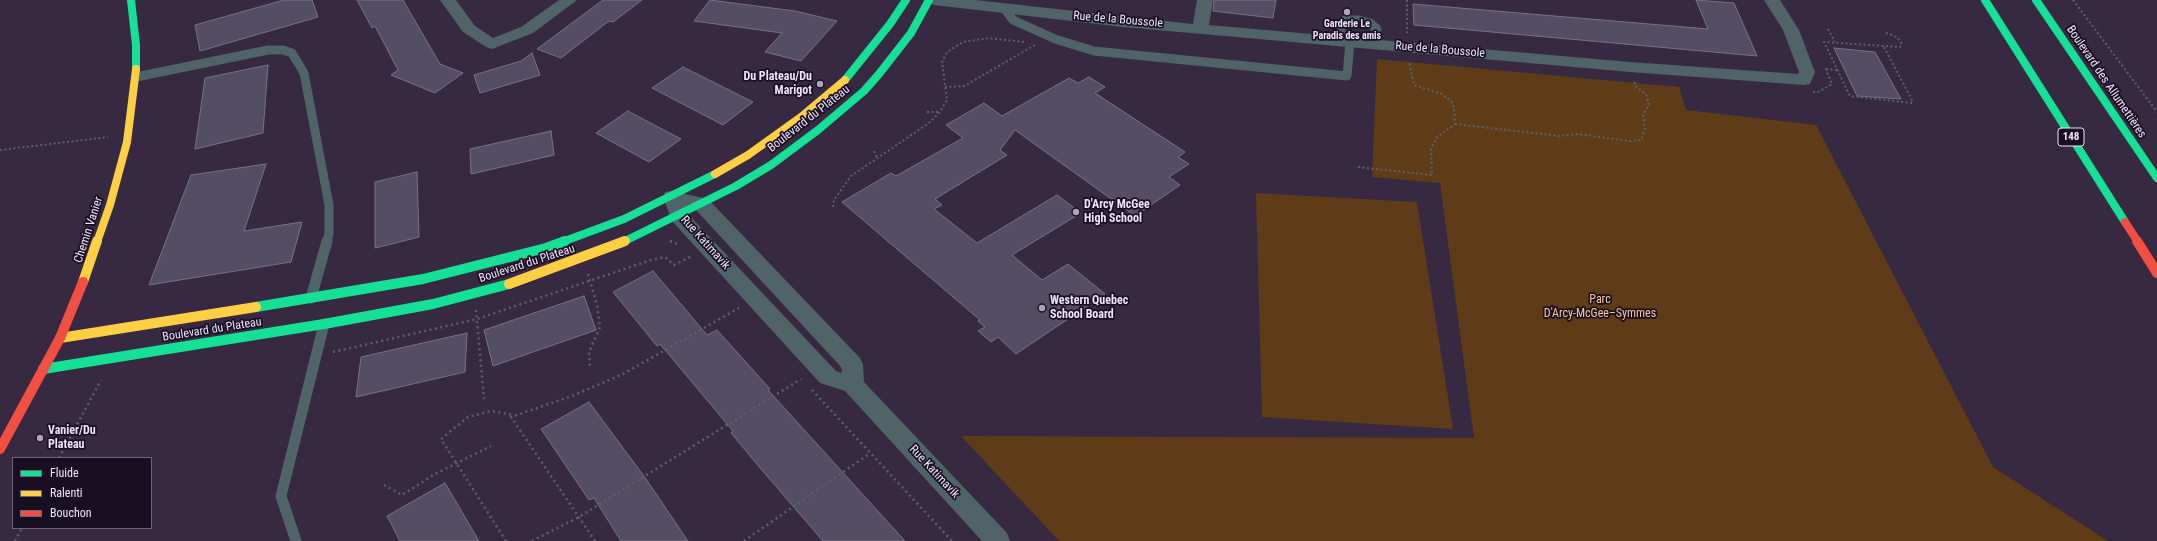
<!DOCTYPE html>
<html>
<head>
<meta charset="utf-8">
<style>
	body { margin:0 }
	#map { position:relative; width:2157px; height:541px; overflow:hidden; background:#362941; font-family:"Roboto Condensed",sans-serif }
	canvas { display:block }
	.legend { position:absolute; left:12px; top:457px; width:140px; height:72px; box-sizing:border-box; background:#190f22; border:1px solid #6f647a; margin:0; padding:5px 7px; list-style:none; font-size:12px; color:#f0e3ff }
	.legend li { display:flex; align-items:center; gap:8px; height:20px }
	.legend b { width:20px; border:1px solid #6f647a }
</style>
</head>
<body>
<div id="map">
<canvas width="2157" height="541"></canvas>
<ul class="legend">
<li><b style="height:5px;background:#16e098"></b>Fluide</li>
<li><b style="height:5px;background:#ffcf43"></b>Ralenti</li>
<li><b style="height:5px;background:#f24e42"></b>Bouchon</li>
</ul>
</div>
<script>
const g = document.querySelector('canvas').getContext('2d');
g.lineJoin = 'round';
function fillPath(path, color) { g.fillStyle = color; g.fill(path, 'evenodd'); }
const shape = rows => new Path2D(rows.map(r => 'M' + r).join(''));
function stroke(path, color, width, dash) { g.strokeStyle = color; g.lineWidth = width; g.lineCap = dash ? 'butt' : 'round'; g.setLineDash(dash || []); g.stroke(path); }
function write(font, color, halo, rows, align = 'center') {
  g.font = font + ' "Roboto Condensed",sans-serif'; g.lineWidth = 3.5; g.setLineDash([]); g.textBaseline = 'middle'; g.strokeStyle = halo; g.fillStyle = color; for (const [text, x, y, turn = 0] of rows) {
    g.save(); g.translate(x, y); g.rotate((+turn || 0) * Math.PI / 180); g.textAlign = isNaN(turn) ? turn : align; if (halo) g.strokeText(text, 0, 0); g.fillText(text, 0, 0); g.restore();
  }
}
fillPath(shape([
	[1377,59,1679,87,1686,110,1816,125,1993,467,2108,541,1059,541,961,436,1474,438,1440,183,1372,177],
	[1256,193,1417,202,1453,429,1262,417]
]), '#5e3c17');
const building = shape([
	[284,0,312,0,318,17,200,51,195,25,284,0],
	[357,0,403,0,440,64,463,73,435,93,391,75,398,70,375,26,372,28,357,0],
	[603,0,642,0,613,22,609,21,561,58,537,49,603,0],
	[710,0,795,11,837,21,801,61,765,52,782,33,694,21,710,0],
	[1214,0,1276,0,1273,18,1213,11,1214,0],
	[1696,0,1734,3,1757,56,1414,25,1413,4,1708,29,1696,0],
	[1834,48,1875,52,1901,99,1857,96,1834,48],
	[532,53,540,75,480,93,474,75,521,61,532,53],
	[268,65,263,133,195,149,205,78,268,65],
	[683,67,753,102,723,125,652,88,683,67],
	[1089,77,1105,87,1095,93,1185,152,1178,157,1189,164,1169,177,1180,185,1135,216,1015,130,1000,150,1007,155,935,199,942,205,934,209,977,243,1057,195,1081,213,1012,255,1042,280,1068,264,1105,294,1016,354,998,337,991,342,978,331,985,327,978,321,980,320,842,202,891,173,896,176,963,138,946,125,984,103,1002,116,1069,78,1078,83,1089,77],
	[628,111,641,118,681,139,649,162,596,133,628,111],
	[551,131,554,155,471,174,470,149,551,131],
	[266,164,244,231,302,222,291,262,149,285,191,175,266,164],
	[417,172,419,237,375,248,375,182,417,172],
	[653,271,707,335,717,330,770,389,768,390,905,541,823,541,761,469,731,433,733,431,660,344,657,346,613,292,653,271],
	[584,296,596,330,493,366,484,330,584,296],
	[467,333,465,372,356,397,361,357,467,333],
	[589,402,646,479,688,541,621,541,594,498,589,500,541,429,589,402],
	[445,483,479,541,400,541,387,516,445,483]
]);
fillPath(building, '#554d66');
stroke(building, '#787287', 1);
stroke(shape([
	[1407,0,1407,33],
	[2073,0,2157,112],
	[1828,29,1835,42],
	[1886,33,1897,37,1902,44,1900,47,1824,42,1850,96,1913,103],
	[1884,47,1913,102],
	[1826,69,1837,70],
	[945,87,964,86,1035,45],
	[1813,92,1818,92,1832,84,1825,67],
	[927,112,939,112],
	[1455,124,1559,136,1577,134,1630,141,1641,140,1645,129,1643,114,1649,105,1646,94,1637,88,1634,81],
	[0,150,108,137],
	[874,151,877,158],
	[1358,167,1432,175,1431,149,1437,137,1455,124,1454,109,1452,102,1442,94,1414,85,1409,61],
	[833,207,834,200,851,176,929,123,940,112,947,100,942,62,947,52,963,42,989,38,1024,42],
	[670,241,673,242]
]), '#58626a', 2, [2, 2.5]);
stroke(shape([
	[670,241,680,245],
	[588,274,597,305,600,327,589,352,590,366],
	[476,310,484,399],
	[333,352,477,319,651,260,665,257,674,265,692,256],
	[812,390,952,541],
	[59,458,101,380],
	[384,485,402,495,435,474,491,446],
	[15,541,22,528],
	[506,541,441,439,468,417,491,411,514,415],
	[532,541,579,517,801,379],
	[595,541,511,417,572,396,623,374,739,308],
	[744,541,869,454]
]), '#58626a', 2.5, [2, 3.5]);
stroke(shape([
	[1005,9,1013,20,1055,39,1094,51,1347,76,1350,42],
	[1340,42,1341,25,1345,20,1359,20,1370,23,1377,29],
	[136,77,268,50,283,50,292,53,304,73,329,205,329,233,327,242]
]), '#4f6368', 9);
stroke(shape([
	[311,298,327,241],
	[296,541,281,496,324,324]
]), '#4f6368', 11);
fillPath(shape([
	[440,0,456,0,475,26,493,38,521,27,559,0,577,0,533,33,492,49,486,47,463,32,440,0],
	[926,0,975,0,1193,24,1197,0,1213,0,1209,25,1630,62,1798,74,1799,72,1783,30,1764,0,1780,0,1799,30,1815,72,1810,84,1804,85,1630,72,1123,27,934,5,928,3,926,0],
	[672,191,708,199,860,358,863,364,864,382,1007,533,1010,541,982,541,845,391,820,383,672,221,663,197,665,192,672,191],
	[685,207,695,209,841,367,842,373,836,371,687,213,685,207]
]), '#4f6368');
stroke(shape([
	[131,0,136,45,136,69],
	[1985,0,2125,222],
	[2036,0,2157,178],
	[845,80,890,24,906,0],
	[625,241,736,186,771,165,818,130,864,91,879,74,911,33,929,0],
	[562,242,624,219,715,174]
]), '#16e098', 8);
stroke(shape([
	[256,307,423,279,546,248,565,241],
	[43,369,324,324,433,304,509,284]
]), '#16e098', 10);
stroke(shape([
	[715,174,748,155,801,117,845,80],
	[97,242,110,205,127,142,136,69],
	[622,242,625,241]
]), '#ffcf43', 8);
stroke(shape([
	[83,282,97,241],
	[509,284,625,241],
	[60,338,256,307]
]), '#ffcf43', 10);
stroke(shape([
	[2125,222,2138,242]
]), '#f24e42', 8);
stroke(shape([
	[2137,241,2157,273],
	[0,449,60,338,83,282]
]), '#f24e42', 10);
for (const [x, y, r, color] of [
	[1347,12,4,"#afa2bc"],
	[820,84,4,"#afa2bc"],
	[1076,212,4,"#afa2bc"],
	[1042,308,4,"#afa2bc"],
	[40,438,4,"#afa2bc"]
]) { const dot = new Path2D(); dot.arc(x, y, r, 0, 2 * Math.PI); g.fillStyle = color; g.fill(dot); stroke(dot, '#190f22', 1.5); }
write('bold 10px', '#f0e3ff', '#190f22', [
	["Garderie Le",1347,24],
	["Paradis des amis",1347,36]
]);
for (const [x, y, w] of [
	[2071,137,26]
]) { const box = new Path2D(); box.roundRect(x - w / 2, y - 9, w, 18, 3); g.fillStyle = '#190f22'; g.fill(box); stroke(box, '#f0e3ff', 1); }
write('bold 11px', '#f0e3ff', null, [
	["148",2071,137]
]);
write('12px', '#f0e3ff', '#190f22', [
	["Rue de la Boussole",1118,20,5],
	["Rue de la Boussole",1440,50,5],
	["Boulevard des Allumettières",2106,82,56],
	["Boulevard du Plateau",809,119,-38],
	["Chemin Vanier",89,230,-72],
	["Rue Katimavik",705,243,48],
	["Boulevard du Plateau",527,264,-18],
	["Boulevard du Plateau",212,330,-9],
	["Rue Katimavik",934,472,47]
]);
write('bold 12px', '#f0e3ff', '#190f22', [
	["Du Plateau/Du",812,77,"right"],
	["Marigot",812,91,"right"],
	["D'Arcy McGee",1084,205],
	["High School",1084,219],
	["Western Quebec",1050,301],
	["School Board",1050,315],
	["Vanier/Du",48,431],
	["Plateau",48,445]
], 'left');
write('12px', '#fcca94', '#190f22', [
	["Parc",1600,300],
	["D'Arcy-McGee–Symmes",1600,314]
]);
</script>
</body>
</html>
